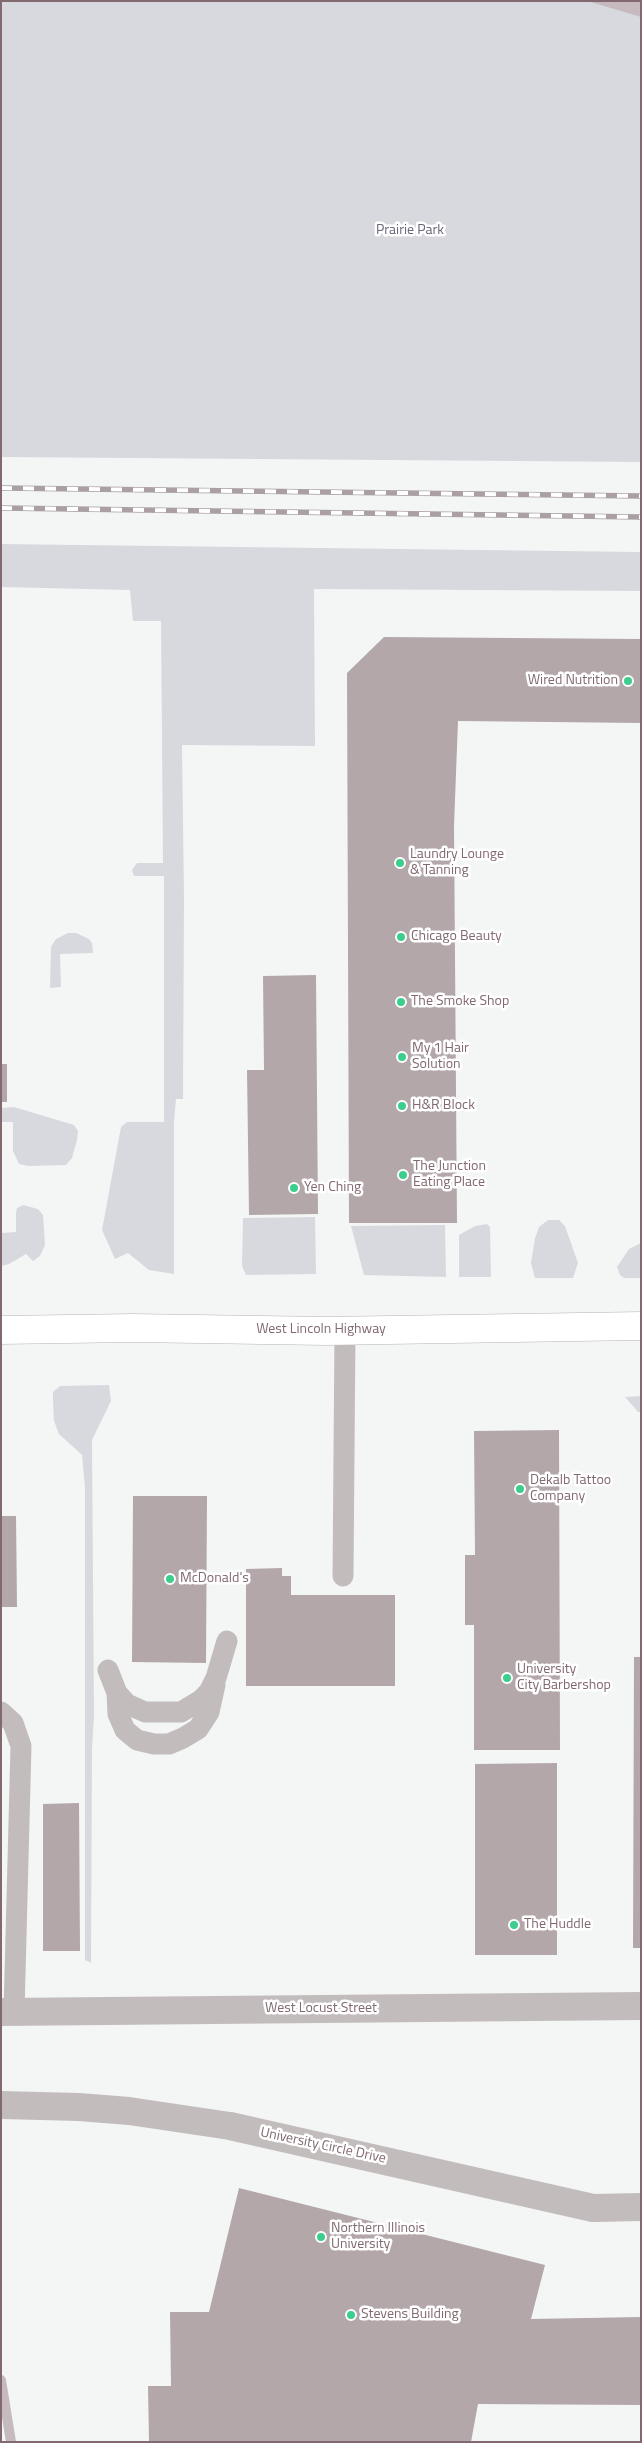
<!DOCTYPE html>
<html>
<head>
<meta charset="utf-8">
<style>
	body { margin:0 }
	#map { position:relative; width:642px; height:2443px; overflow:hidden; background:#f4f6f6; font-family:"Titillium Web",sans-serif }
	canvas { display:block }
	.frame { position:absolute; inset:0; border:2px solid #81696f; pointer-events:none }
</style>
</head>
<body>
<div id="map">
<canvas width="642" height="2443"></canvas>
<div class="frame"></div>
</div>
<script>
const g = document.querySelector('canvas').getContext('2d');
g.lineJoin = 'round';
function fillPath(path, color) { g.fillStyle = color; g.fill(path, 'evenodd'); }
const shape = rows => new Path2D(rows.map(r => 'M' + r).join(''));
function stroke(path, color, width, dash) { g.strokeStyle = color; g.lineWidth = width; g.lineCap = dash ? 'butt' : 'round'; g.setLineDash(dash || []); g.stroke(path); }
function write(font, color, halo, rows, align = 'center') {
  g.font = font + ' "Titillium Web",sans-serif'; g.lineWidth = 5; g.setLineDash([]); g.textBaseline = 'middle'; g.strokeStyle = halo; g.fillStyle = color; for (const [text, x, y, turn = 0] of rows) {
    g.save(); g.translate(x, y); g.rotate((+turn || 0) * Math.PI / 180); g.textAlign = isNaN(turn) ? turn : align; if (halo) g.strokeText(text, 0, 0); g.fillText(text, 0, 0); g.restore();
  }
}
fillPath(shape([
	[1,1,641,1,641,462,1,457],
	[1,544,641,552,641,591,314,589,315,746,182,745,184,899,183,1099,176,1099,174,1122,174,1274,149,1270,128,1253,115,1259,102,1230,121,1127,127,1122,164,1122,164,876,134,876,132,870,137,863,163,863,161,621,133,621,130,590,1,587],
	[68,933,76,933,89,939,92,943,93,953,60,954,61,987,50,988,51,947,56,939],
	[14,1107,74,1125,78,1131,77,1140,72,1158,66,1165,29,1166,19,1164,13,1151,13,1122,1,1122,1,1108],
	[23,1205,38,1209,43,1215,45,1245,40,1256,33,1261,26,1254,9,1264,1,1266,1,1233,16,1232,16,1213,17,1208],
	[315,1217,316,1274,246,1275,242,1266,243,1218],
	[548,1220,559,1220,565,1226,578,1263,573,1278,535,1278,531,1263,535,1238,539,1227],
	[487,1224,490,1227,491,1277,459,1277,459,1235,475,1226],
	[445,1225,446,1277,364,1275,351,1226],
	[641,1243,641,1278,624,1278,620,1275,617,1267,629,1249],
	[109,1385,111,1401,92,1440,94,1715,92,1750,91,1963,85,1960,85,1488,82,1455,59,1434,54,1421,53,1402,53,1392,60,1386],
	[641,1396,641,1412,638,1412,625,1397]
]), '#d8d9df');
fillPath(shape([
	[587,1,641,1,641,17]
]), '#c6babf');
stroke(shape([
	[1,2380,11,2442]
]), '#c6babf', 10);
fillPath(shape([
	[384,637,641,639,641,723,458,721,454,826,457,1223,349,1223,347,673],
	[316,975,318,1214,249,1215,247,1070,264,1070,263,976],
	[1,1064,7,1064,7,1102,1,1102],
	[559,1430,560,1750,474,1750,474,1625,465,1625,465,1555,475,1555,474,1431],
	[133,1496,207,1496,206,1663,132,1662],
	[1,1516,16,1516,17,1607,1,1607],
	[282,1568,282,1576,291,1576,291,1595,395,1595,395,1686,246,1686,246,1569],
	[634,1657,641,1657,641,1948,633,1948],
	[557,1763,557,1955,475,1955,475,1764],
	[79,1803,80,1951,43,1951,43,1804],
	[239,2188,545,2265,531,2319,641,2317,641,2405,478,2404,471,2442,149,2442,148,2386,171,2386,170,2312,209,2312]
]), '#b3a7aa');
const primary = shape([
	[1,1330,133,1328,326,1331,641,1326]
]);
stroke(primary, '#b9b2b4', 29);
stroke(shape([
	[343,1576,345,1330],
	[108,1670,117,1693,127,1704,145,1712,181,1712,201,1700,209,1692,216,1678,227,1641],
	[117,1693,118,1714,125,1730,137,1740,154,1744,169,1744,183,1738,198,1729,209,1712,215,1685],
	[1,1712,13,1723,21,1746,14,2012]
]), '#c3bcbd', 21);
stroke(shape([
	[1,2012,641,2006],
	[1,2105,79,2107,129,2111,230,2126,593,2208,641,2207]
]), '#c3bcbd', 28);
stroke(primary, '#fff', 28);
const rail = shape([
	[1,488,641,496],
	[1,508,641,517]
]);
stroke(rail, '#aaa0a3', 5.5);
stroke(rail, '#fff', 4, [11]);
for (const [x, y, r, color] of [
	[628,681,5,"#3dcd8c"],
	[400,863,5,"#3dcd8c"],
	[401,937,5,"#3dcd8c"],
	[401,1002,5,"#3dcd8c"],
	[402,1057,5,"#3dcd8c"],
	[402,1106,5,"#3dcd8c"],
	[403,1175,5,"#3dcd8c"],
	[294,1188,5,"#3dcd8c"],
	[520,1489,5,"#3dcd8c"],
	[170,1579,5,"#3dcd8c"],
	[507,1678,5,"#3dcd8c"],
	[514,1925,5,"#3dcd8c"],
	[321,2237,5,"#3dcd8c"],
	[351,2315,5,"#3dcd8c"]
]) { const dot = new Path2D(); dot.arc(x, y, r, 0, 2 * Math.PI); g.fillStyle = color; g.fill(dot); stroke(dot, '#fff', 2); }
write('14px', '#696779', '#fff', [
	["Prairie Park",410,231]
]);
write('14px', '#81696f', '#fff', [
	["Wired Nutrition",618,681,"right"],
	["Laundry Lounge",410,855],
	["& Tanning",410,871],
	["Chicago Beauty",411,937],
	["The Smoke Shop",411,1002],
	["My 1 Hair",412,1049],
	["Solution",412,1065],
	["H&R Block",412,1106],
	["The Junction",413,1167],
	["Eating Place",413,1183],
	["Yen Ching",304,1188],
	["Dekalb Tattoo",530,1481],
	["Company",530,1497],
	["McDonald's",180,1579],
	["University",517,1670],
	["City Barbershop",517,1686],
	["The Huddle",524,1925],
	["Northern Illinois",331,2229],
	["University",331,2245],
	["Stevens Building",361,2315]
], 'left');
write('14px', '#81696f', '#fff', [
	["West Lincoln Highway",321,1330],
	["West Locust Street",321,2009],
	["University Circle Drive",323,2146,12]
]);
</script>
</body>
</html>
